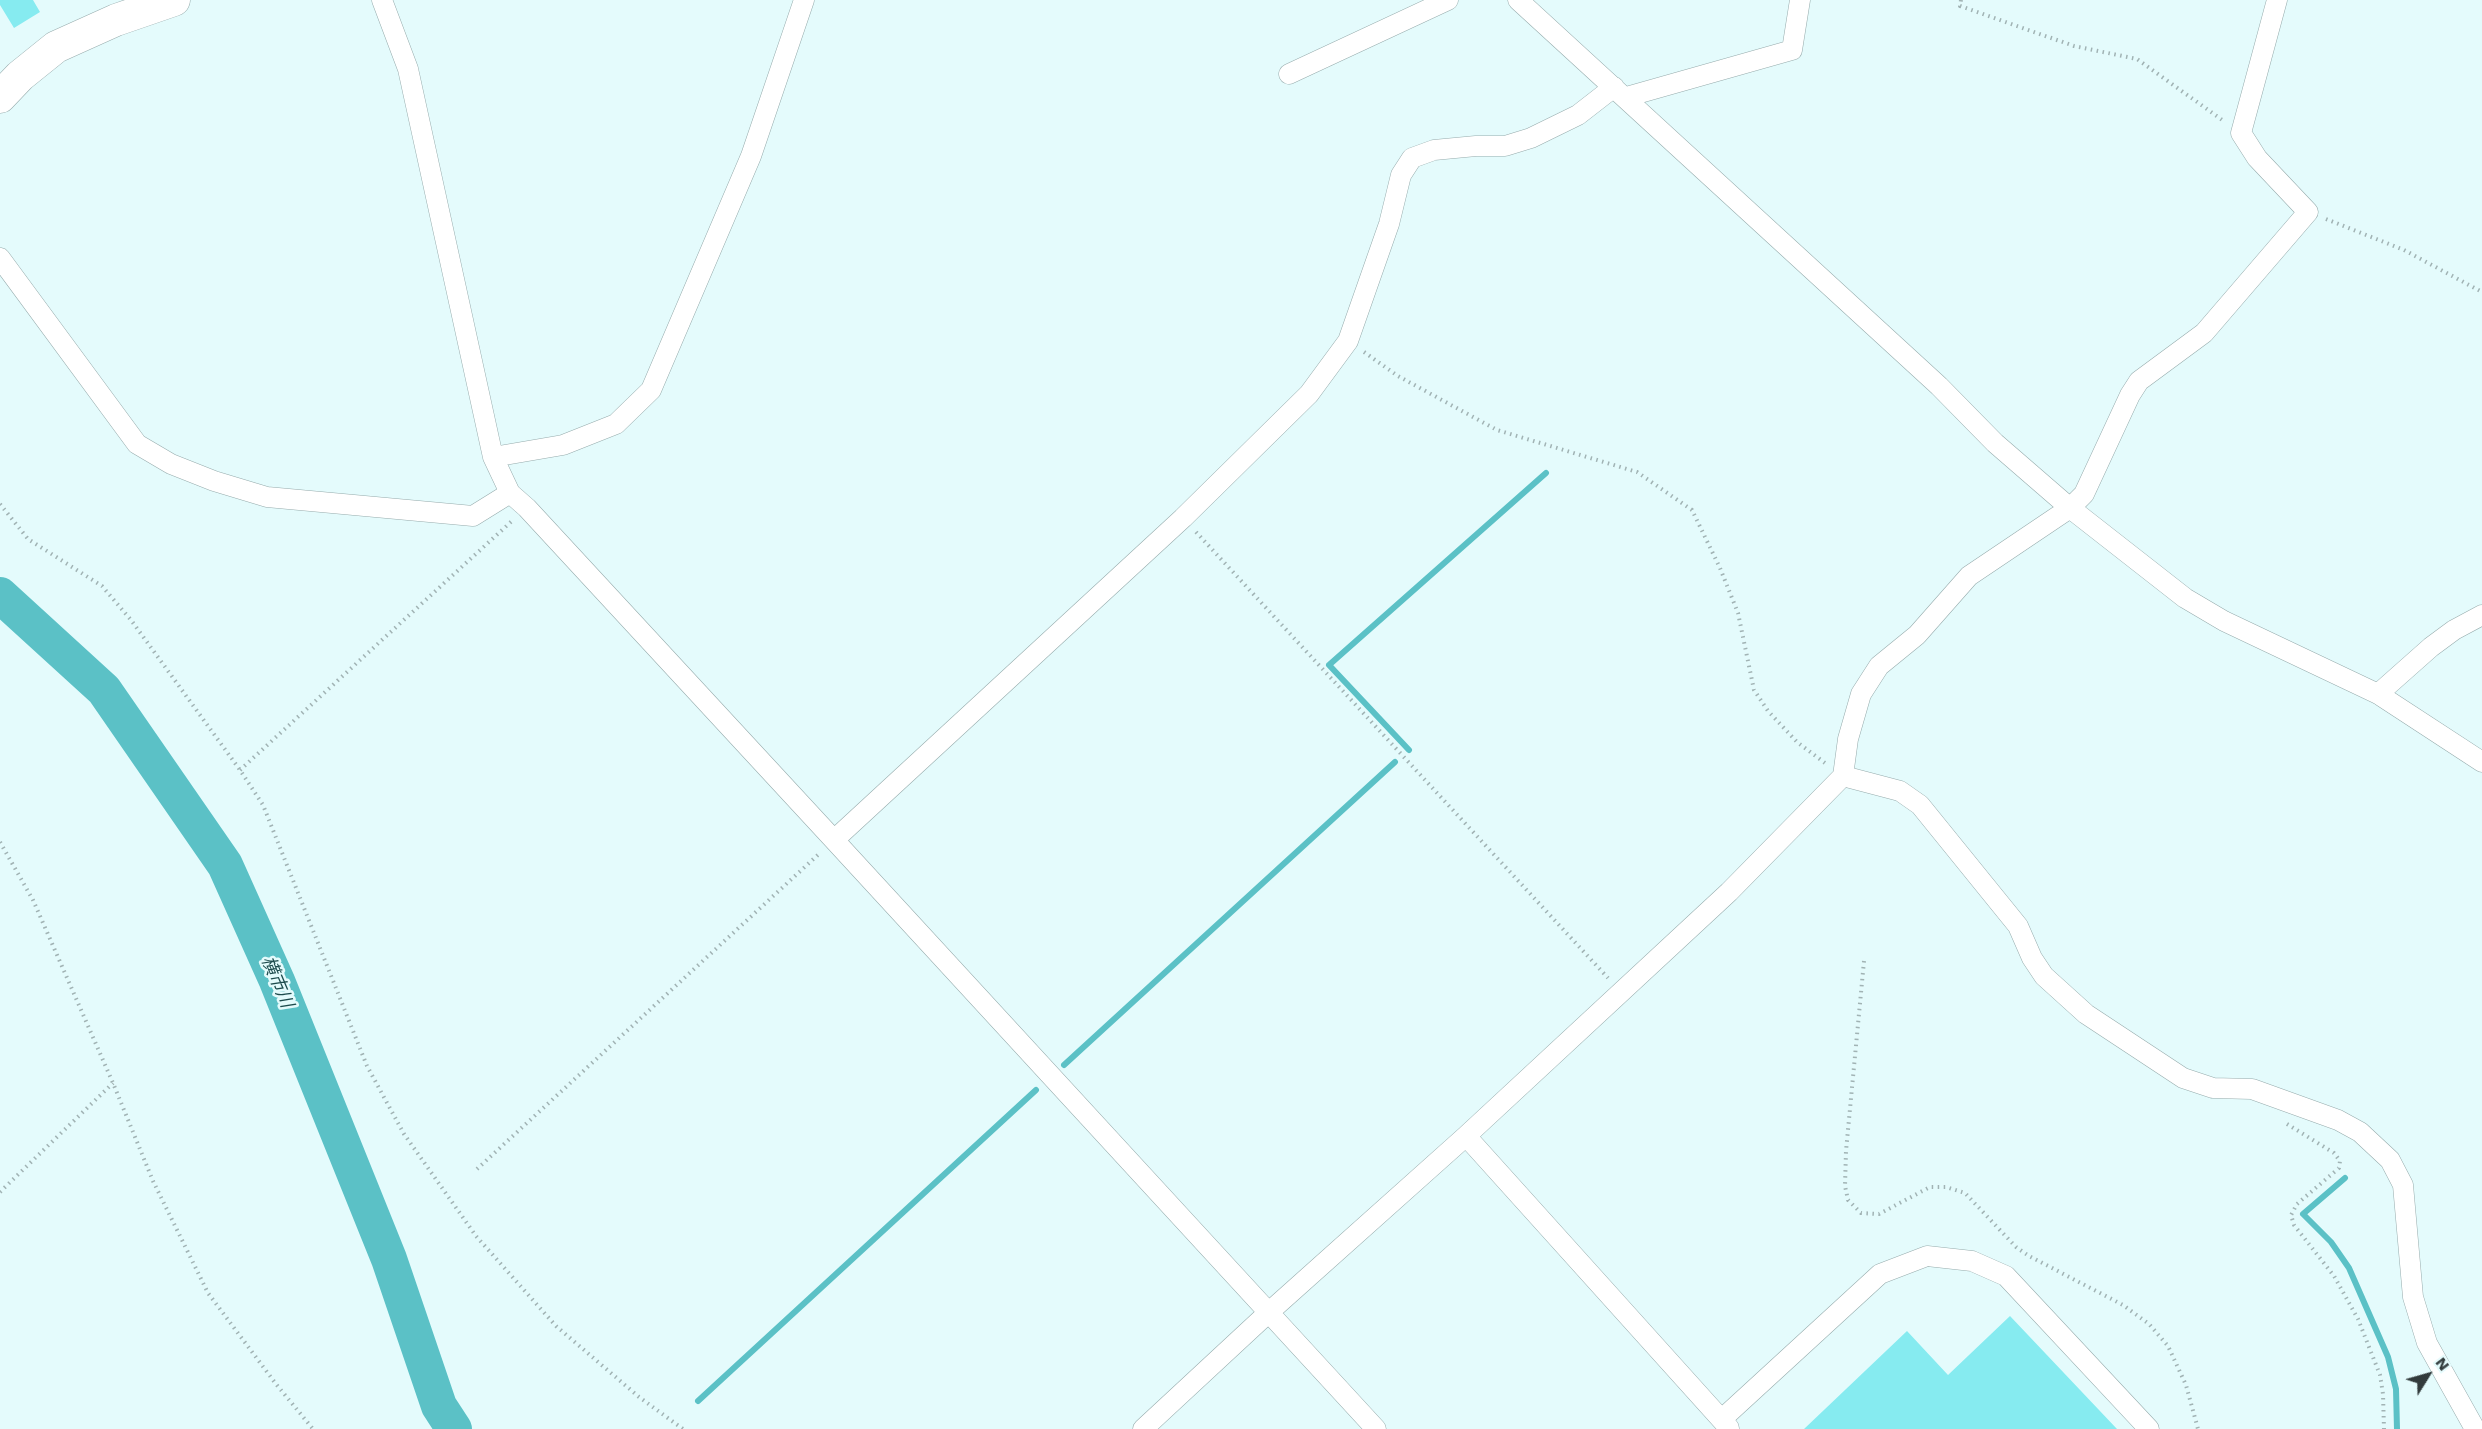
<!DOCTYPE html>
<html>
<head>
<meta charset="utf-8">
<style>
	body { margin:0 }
	#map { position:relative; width:2482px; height:1429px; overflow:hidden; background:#e4fbfc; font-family:"Work Sans",sans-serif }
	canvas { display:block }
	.north { position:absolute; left:2398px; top:1345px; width:60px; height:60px; -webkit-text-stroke:4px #e4fbfc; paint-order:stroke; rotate:53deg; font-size:16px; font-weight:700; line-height:24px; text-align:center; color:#323b3c }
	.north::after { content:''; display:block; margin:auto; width:21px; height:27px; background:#323b3c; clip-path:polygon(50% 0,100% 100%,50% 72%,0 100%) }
</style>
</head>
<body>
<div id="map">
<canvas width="2482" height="1429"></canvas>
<div class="north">N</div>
</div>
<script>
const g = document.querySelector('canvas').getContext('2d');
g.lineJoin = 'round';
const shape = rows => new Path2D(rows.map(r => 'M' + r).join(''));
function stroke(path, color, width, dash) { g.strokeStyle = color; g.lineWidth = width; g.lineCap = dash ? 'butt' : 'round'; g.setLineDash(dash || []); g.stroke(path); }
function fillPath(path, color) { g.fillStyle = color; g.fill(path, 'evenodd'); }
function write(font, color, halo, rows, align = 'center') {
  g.font = font + ' "Work Sans","Noto Sans JP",sans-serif'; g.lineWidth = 5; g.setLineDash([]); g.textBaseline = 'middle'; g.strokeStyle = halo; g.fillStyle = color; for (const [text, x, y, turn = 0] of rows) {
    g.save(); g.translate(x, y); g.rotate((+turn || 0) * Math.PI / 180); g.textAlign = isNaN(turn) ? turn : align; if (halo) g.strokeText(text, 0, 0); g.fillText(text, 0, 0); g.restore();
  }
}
stroke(shape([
	[1409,750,1329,665,1546,473],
	[1064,1065,1395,762],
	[2345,1178,2303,1214,2331,1242,2349,1268,2388,1357,2396,1389,2397,1429],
	[698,1401,1036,1090]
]), '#5bc1c6', 6);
stroke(shape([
	[0,595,104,690,225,865,277,981,389,1259,439,1406,454,1429]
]), '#5bc1c6', 36);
fillPath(shape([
	[0,0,33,0,40,12,14,28,0,5],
	[2010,1316,2117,1429,1804,1429,1907,1331,1948,1375]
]), '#86ebf0');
const street = shape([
	[382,0,408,69,493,457,510,493,527,508,834,840,1376,1429],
	[1518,0,1939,386,1995,443,2070,508,2185,598,2224,621,2378,694,2482,762],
	[1289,74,1448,0],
	[1626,97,1792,50,1800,0],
	[0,258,137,444,171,464,214,481,267,497,473,516,510,493],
	[493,457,563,445,616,424,651,390,751,156,804,0],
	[2378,694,2431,647,2454,630,2482,615],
	[1843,776,1900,791,1920,805,2018,926,2032,958,2044,976,2086,1014,2183,1078,2213,1088,2252,1089,2338,1120,2360,1132,2390,1160,2403,1185,2413,1297,2427,1343,2475,1429],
	[834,840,1183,518,1309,394,1348,341,1389,224,1401,175,1412,158,1434,150,1476,146,1505,146,1531,138,1578,115,1614,87],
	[1466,1136,1729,1428],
	[1722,1419,1880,1274,1927,1256,1972,1261,2006,1276,2149,1429],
	[1143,1429,1268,1313,1466,1136,1729,892,1843,776,1848,739,1861,694,1879,666,1917,635,1969,576,2070,508,2084,494,2130,395,2139,381,2204,333,2308,212,2257,158,2241,133,2277,0]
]);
const primary = shape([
	[0,97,20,76,56,47,116,20,174,0]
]);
stroke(street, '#96abac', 21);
stroke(primary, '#96abac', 33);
stroke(shape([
	[1961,0,1960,6,2074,46,2137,59,2225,122],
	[2326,219,2404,250,2482,292],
	[1364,352,1398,376,1497,430,1637,472,1692,510,1720,568,1738,613,1754,690,1768,711,1797,742,1825,763],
	[0,504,28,539,102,586,131,620,240,770,263,805,367,1066,404,1134,476,1236,556,1326,639,1397,683,1429],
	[1196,532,1608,978],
	[240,770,513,520],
	[0,842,33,900,113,1083,153,1181,208,1293,276,1384,313,1429],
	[1864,961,1846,1151,1845,1186,1848,1200,1861,1213,1879,1214,1930,1187,1946,1187,1965,1193,2016,1247,2029,1256,2123,1305,2149,1324,2168,1346,2186,1385,2198,1429],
	[2287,1124,2334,1153,2340,1161,2339,1168,2297,1204,2291,1215,2294,1225,2334,1276,2358,1319,2380,1375,2383,1394,2384,1429],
	[477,1169,821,852],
	[0,1192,113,1083]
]), '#a1b3b4', 4, [1.5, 4.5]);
stroke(street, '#fff', 20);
stroke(primary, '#fff', 32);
write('italic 18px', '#1d4b4d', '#e4fbfc', [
	["横市川",277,982,67]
]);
</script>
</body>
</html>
